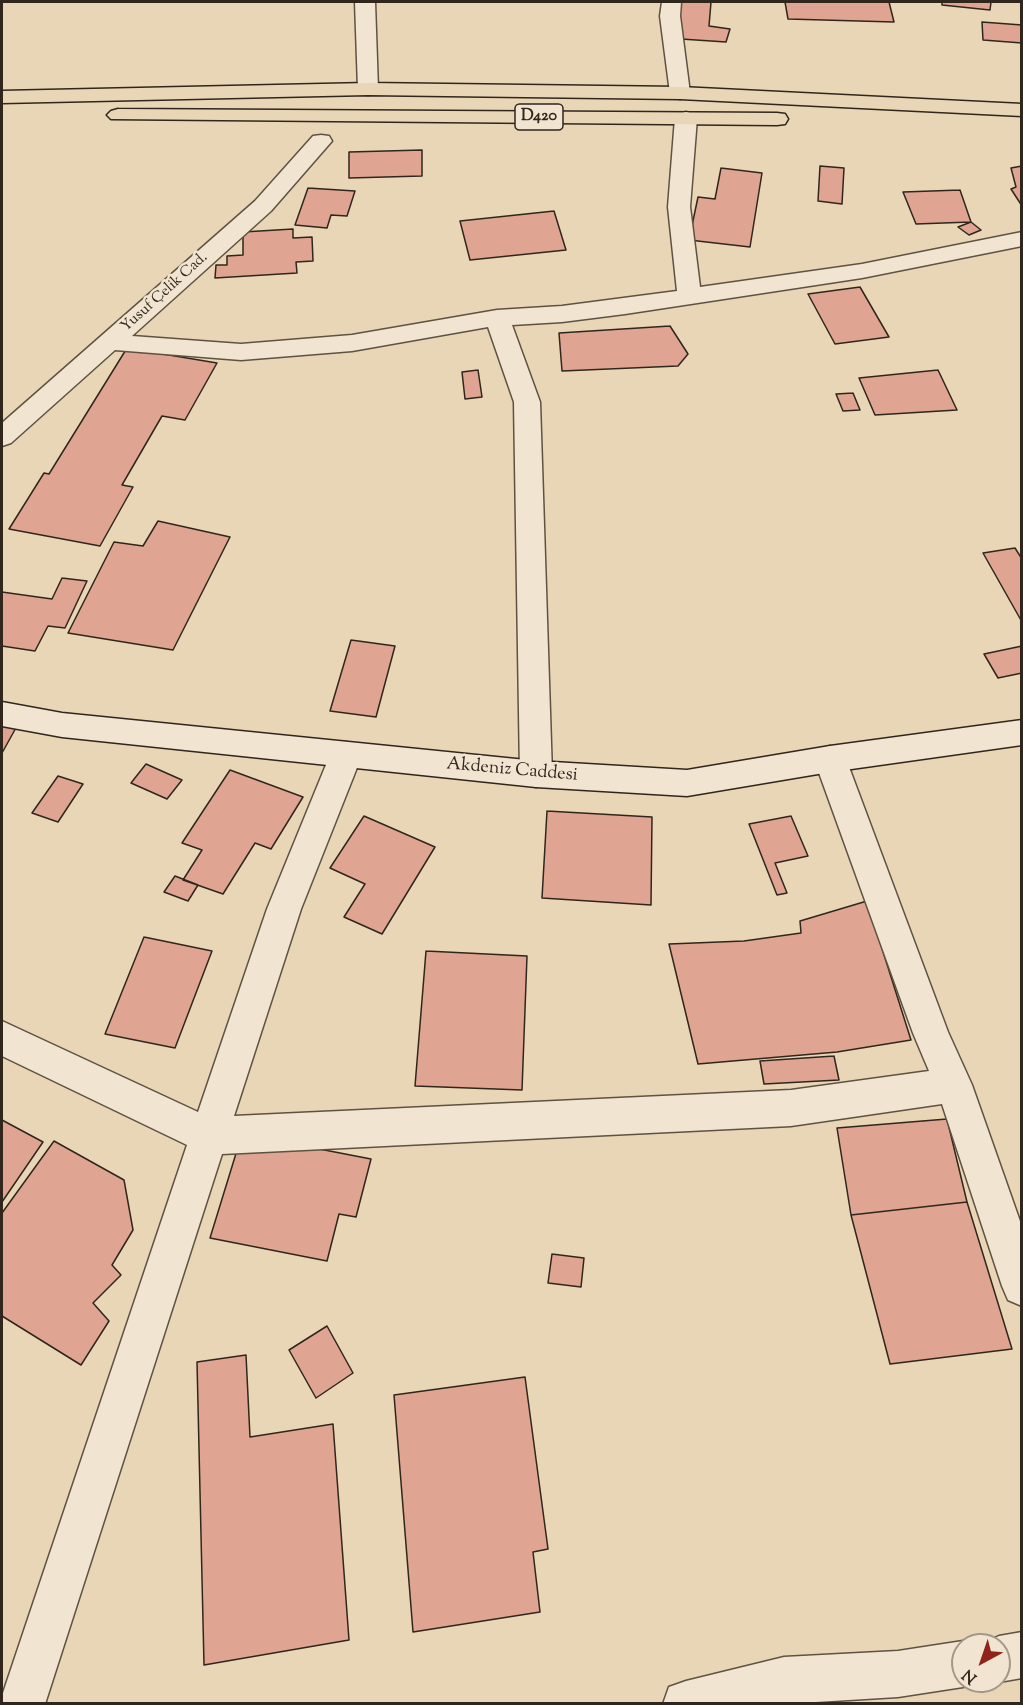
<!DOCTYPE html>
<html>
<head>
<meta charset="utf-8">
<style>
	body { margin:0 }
	#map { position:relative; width:1023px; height:1705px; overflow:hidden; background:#e9d6b7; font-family:"Sorts Mill Goudy",serif }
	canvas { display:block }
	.frame { position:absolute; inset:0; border:3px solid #30261c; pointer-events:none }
	.north { position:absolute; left:951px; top:1633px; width:60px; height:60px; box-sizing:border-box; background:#f1e4d0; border:2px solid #a49888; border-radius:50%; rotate:220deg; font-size:16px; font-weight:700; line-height:24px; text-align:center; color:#30261c }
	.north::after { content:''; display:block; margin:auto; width:21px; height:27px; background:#8f2418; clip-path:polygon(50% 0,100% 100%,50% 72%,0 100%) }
</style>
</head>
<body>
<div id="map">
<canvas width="1023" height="1705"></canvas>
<div class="frame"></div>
<div class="north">N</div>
</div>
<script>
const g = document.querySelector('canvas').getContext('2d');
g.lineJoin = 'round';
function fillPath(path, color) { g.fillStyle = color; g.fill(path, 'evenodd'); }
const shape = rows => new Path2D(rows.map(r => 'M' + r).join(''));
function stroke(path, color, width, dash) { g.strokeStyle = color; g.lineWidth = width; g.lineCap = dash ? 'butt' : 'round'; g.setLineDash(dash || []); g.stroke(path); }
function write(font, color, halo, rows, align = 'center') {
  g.font = font + ' "Sorts Mill Goudy",serif'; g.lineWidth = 5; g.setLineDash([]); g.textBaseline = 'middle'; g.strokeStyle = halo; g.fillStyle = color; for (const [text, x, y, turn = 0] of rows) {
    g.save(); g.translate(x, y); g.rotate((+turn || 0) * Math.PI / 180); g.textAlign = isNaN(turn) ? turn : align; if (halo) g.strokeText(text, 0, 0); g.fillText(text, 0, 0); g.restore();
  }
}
const building = shape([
	[679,2,711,2,709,26,730,29,726,42,681,39,679,2],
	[785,2,889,2,894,22,788,19,785,2],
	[942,2,991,2,990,10,942,5,942,2],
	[982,22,1022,25,1022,43,983,40,982,22],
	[422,150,422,176,349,178,349,152,422,150],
	[820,166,844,168,842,204,818,201,820,166],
	[1022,166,1022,206,1011,189,1016,187,1011,168,1022,166],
	[721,168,762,173,750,247,689,240,698,197,715,199,721,168],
	[308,188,355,191,347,216,331,215,327,228,295,225,308,188],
	[960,190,971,222,916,224,903,192,960,190],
	[554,211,566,250,470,260,460,221,554,211],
	[971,222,981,230,969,235,958,227,971,222],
	[293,229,293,238,312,237,313,261,296,262,297,273,215,278,216,265,227,265,227,256,243,255,243,232,293,229],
	[860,287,889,337,835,344,808,294,860,287],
	[670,326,688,354,678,366,562,371,559,333,670,326],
	[127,348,217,363,185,420,162,416,122,485,133,487,100,546,9,529,44,473,49,474,127,348],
	[478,370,482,397,465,399,462,372,478,370],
	[938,370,957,410,875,415,859,378,938,370],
	[853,393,860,410,843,411,836,394,853,393],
	[158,521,230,537,173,650,68,633,114,542,143,546,158,521],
	[1015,548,1022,559,1022,622,983,553,1015,548],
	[62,578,87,581,65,628,48,626,35,651,2,646,2,592,52,599,62,578],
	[351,640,395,646,376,717,330,711,351,640],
	[1022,646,1022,673,998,678,984,654,1022,646],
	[2,722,17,726,2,753,2,722],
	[146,764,182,780,167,799,131,783,146,764],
	[230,770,303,797,271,849,255,843,223,894,183,880,202,850,182,843,230,770],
	[58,776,83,784,58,822,32,813,58,776],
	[547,811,652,817,651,905,542,898,547,811],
	[364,816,435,847,382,934,344,917,365,884,330,868,364,816],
	[791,816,808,856,775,863,787,893,777,895,749,824,791,816],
	[175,876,198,885,188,901,164,892,175,876],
	[867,901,911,1040,837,1052,698,1064,669,944,744,941,801,933,800,921,867,901],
	[144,937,212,951,175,1048,105,1034,144,937],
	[426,951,527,956,522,1090,415,1086,426,951],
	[834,1056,839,1080,764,1084,760,1061,834,1056],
	[947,1119,967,1202,851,1215,837,1128,947,1119],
	[2,1120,43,1142,2,1202,2,1120],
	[242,1134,371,1159,356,1217,339,1214,327,1261,210,1238,242,1134],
	[54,1141,124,1180,133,1230,112,1265,121,1275,93,1303,109,1321,81,1365,2,1316,2,1213,54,1141],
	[967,1202,1012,1349,890,1364,851,1215,967,1202],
	[552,1254,584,1258,581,1287,548,1283,552,1254],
	[327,1326,353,1373,316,1398,289,1350,327,1326],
	[246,1355,250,1437,333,1424,349,1640,204,1665,197,1362,246,1355],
	[525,1377,548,1549,533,1552,540,1612,413,1632,394,1395,525,1377]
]);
fillPath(building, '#dfa492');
stroke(building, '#30261c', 1.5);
const street = shape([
	[355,2,375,2,378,89,375,93,368,95,361,93,358,89,355,2],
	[662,2,681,2,680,16,690,93,687,97,680,99,673,97,670,93,660,16,662,2],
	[686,112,693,114,697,118,690,207,700,287,862,264,1022,232,1022,246,862,278,625,314,562,322,512,325,540,402,552,774,547,783,536,787,525,783,520,774,514,402,488,327,352,351,241,360,115,350,11,443,2,446,2,423,255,201,313,136,321,135,329,136,332,141,271,211,132,336,241,344,352,335,497,310,562,306,677,291,668,207,675,118,679,114,686,112],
	[346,742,357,746,362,755,301,909,234,1116,791,1090,929,1071,913,1033,814,759,819,750,830,746,841,750,846,759,948,1032,972,1085,1022,1227,1022,1306,1008,1300,1002,1286,942,1104,791,1126,222,1154,45,1704,2,1704,2,1696,187,1145,2,1056,2,1021,198,1112,267,909,330,755,335,746,346,742],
	[1022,1632,1022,1678,999,1682,997,1681,999,1681,999,1645,982,1645,983,1643,999,1636,1022,1632],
	[963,1641,973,1645,963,1645,963,1681,978,1681,963,1687,898,1697,783,1704,663,1704,669,1687,686,1681,784,1657,898,1651,963,1641]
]);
const secondary = shape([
	[2,702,62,713,536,761,687,770,830,746,1022,720,1022,745,830,772,687,796,536,787,62,737,2,726,2,702]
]);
const primary = shape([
	[368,83,680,87,1022,104,1022,116,680,99,368,95,2,103,2,91,368,83],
	[118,109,777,113,785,114,788,119,785,124,777,125,111,119,107,115,111,111,118,109]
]);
stroke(street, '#5e5243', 3);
stroke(secondary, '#30261c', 3);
stroke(primary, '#30261c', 3);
fillPath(street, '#f1e4d0');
fillPath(secondary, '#f1e4d0');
fillPath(primary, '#e9d6b7');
write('15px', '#30261c', '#f1e4d0', [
	["Yusuf Çelik Cad.",165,293,-42]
]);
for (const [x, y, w] of [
	[539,117,48]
]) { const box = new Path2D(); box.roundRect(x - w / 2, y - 13, w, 26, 4.5); g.fillStyle = '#f1e4d0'; g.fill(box); stroke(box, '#30261c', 1.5); }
write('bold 16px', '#30261c', null, [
	["D420",539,117]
]);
write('18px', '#30261c', '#f1e4d0', [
	["Akdeniz Caddesi",512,771,5]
]);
</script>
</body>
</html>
